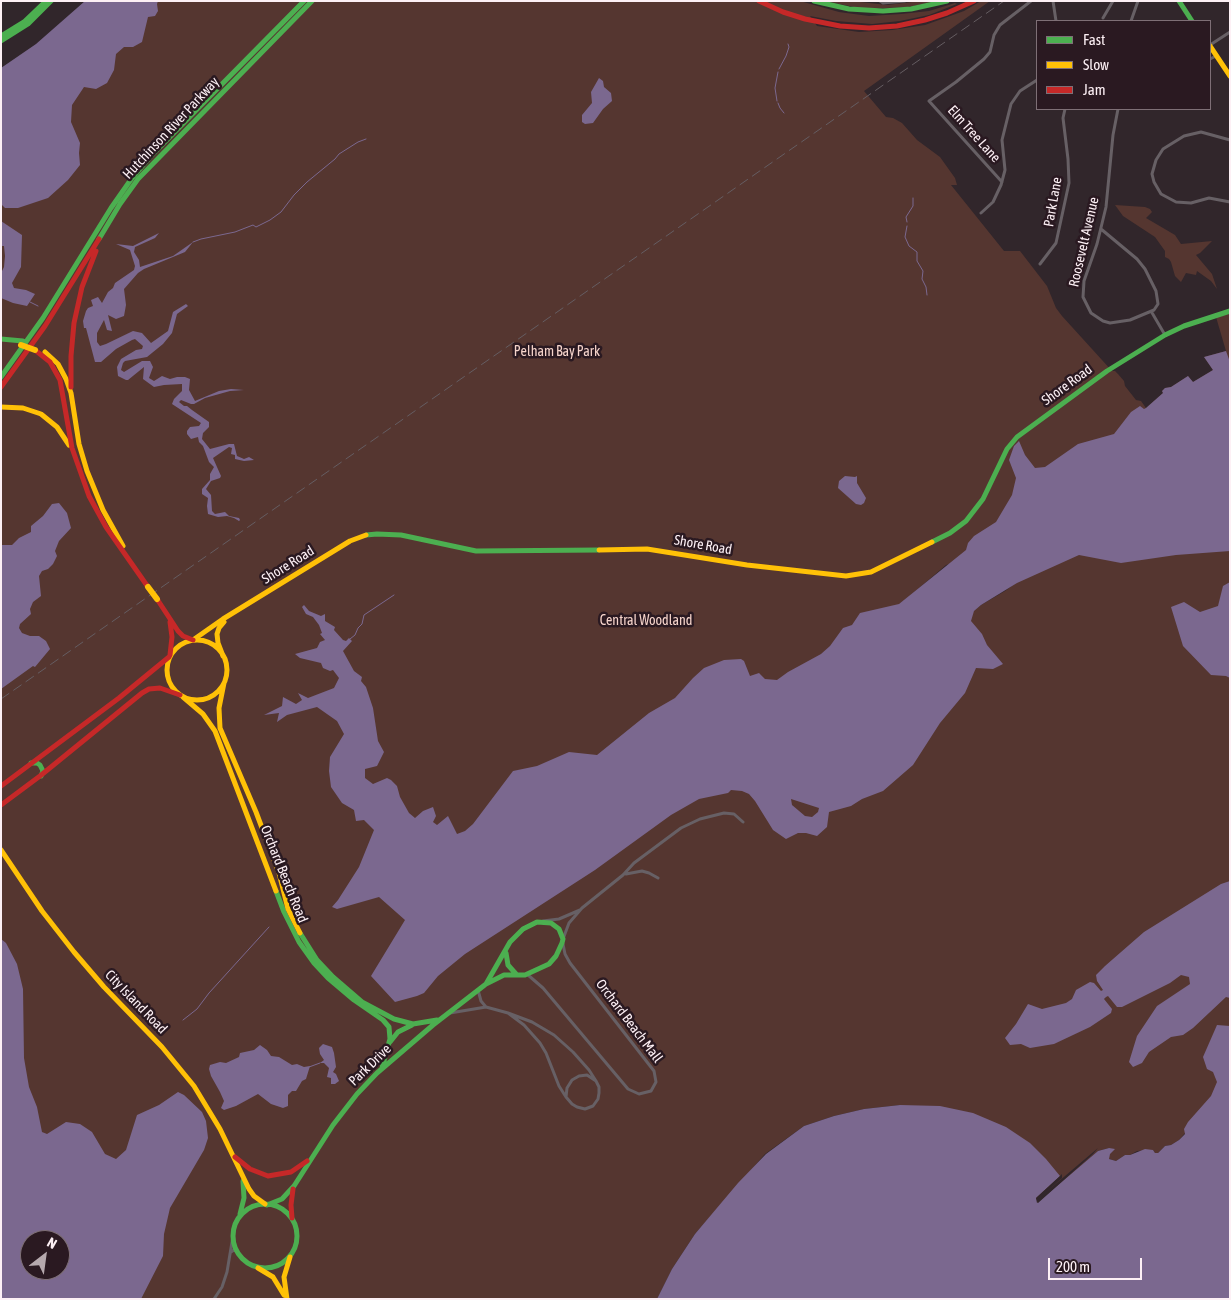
<!DOCTYPE html>
<html>
<head>
<meta charset="utf-8">
<style>
	body { margin:0 }
	#map { position:relative; width:1231px; height:1300px; overflow:hidden; background:#31262b; font-family:"Asap Condensed",sans-serif }
	canvas { display:block }
	.frame { position:absolute; inset:0; border:2px solid #fdf0f5; pointer-events:none }
	.legend { position:absolute; left:1036px; top:20px; width:175px; height:90px; box-sizing:border-box; background:#2a1921; border:1px solid #7e6f76; margin:0; padding:6px 9px; list-style:none; font-size:15px; color:#fdf0f5 }
	.legend li { display:flex; align-items:center; gap:10px; height:25px }
	.legend b { width:25px; border:1px solid #7e6f76 }
	.north { position:absolute; left:20px; top:1230px; width:50px; height:50px; box-sizing:border-box; background:#2a1921; border:1px solid #7e6f76; border-radius:50%; rotate:30deg; font-size:14px; font-weight:700; line-height:20px; text-align:center; color:#fdf0f5 }
	.north::after { content:''; display:block; margin:auto; width:18px; height:22px; background:#b6a9ae; clip-path:polygon(50% 0,100% 100%,50% 72%,0 100%) }
	.scale { position:absolute; left:1048px; top:1258px; width:94px; height:22px; box-sizing:border-box; border:2px solid #fdf0f5; border-top:0; padding-left:6px; font-size:15px; line-height:18px; white-space:nowrap; color:#fdf0f5; -webkit-text-stroke:4px #2a1921; paint-order:stroke }
</style>
</head>
<body>
<div id="map">
<canvas width="1231" height="1300"></canvas>
<div class="frame"></div>
<ul class="legend">
<li><b style="height:6px;background:#4caf50"></b>Fast</li>
<li><b style="height:6px;background:#ffc107"></b>Slow</li>
<li><b style="height:6px;background:#c62828"></b>Jam</li>
</ul>
<div class="north">N</div>
<div class="scale">200 m</div>
</div>
<script>
const g = document.querySelector('canvas').getContext('2d');
g.lineJoin = 'round';
function fillPath(path, color) { g.fillStyle = color; g.fill(path, 'evenodd'); }
const shape = rows => new Path2D(rows.map(r => 'M' + r).join(''));
function stroke(path, color, width, dash) { g.strokeStyle = color; g.lineWidth = width; g.lineCap = dash ? 'butt' : 'round'; g.setLineDash(dash || []); g.stroke(path); }
function write(font, color, halo, rows, align = 'center') {
  g.font = font + ' "Asap Condensed",sans-serif'; g.lineWidth = 5; g.setLineDash([]); g.textBaseline = 'middle'; g.strokeStyle = halo; g.fillStyle = color; for (const [text, x, y, turn = 0] of rows) {
    g.save(); g.translate(x, y); g.rotate((+turn || 0) * Math.PI / 180); g.textAlign = isNaN(turn) ? turn : align; if (halo) g.strokeText(text, 0, 0); g.fillText(text, 0, 0); g.restore();
  }
}
fillPath(shape([
	[146,1,800,1,839,12,869,16,901,14,929,11,955,3,957,4,929,15,900,21,872,24,836,21,810,16,817,26,859,32,892,30,925,25,964,11,981,1,990,1,864,91,886,117,893,118,902,123,917,140,940,157,955,178,957,185,951,185,1004,251,1020,251,1047,286,1056,308,1062,316,1112,371,1115,371,1118,374,1124,381,1125,386,1136,400,1141,401,1146,408,1163,393,1162,391,1165,388,1171,387,1188,376,1193,382,1213,370,1204,357,1226,351,1216,317,1230,312,1230,410,1027,490,972,556,946,565,932,577,595,862,951,629,981,605,1005,591,1047,560,1230,526,1230,888,1107,984,1102,1004,1106,994,1179,973,1230,990,1230,1048,1218,1095,1179,1140,1171,1145,1165,1146,1158,1153,1155,1153,1153,1150,1137,1151,1130,1155,1125,1155,1116,1161,1109,1159,1109,1148,1098,1151,1038,1203,1036,1198,900,1105,864,1109,834,1116,804,1126,765,1154,695,1234,672,1269,657,1299,140,1299,44,1203,1,950,1,148],
	[825,1,852,1,887,5,920,1,936,1,909,7,886,8,859,8],
	[1115,205,1145,207,1150,209,1152,212,1146,218,1175,235,1181,244,1212,241,1200,253,1196,255,1212,274,1217,289,1211,281,1197,271,1196,275,1186,273,1181,282,1175,276,1171,262,1169,259,1165,257,1165,251,1155,237,1123,216]
]), '#553630');
fillPath(shape([
	[85,1,158,1,157,4,158,11,155,16,148,17,142,42,133,47,124,47,116,54,114,70,107,83,96,89,84,87,72,105,71,122,80,143,79,153,80,165,68,180,48,198,18,208,5,208,1,204,1,68,36,44],
	[599,78,603,81,604,87,611,93,612,101,603,109,593,123,585,124,582,122,582,115,592,103,591,92],
	[1,221,22,235,21,267,12,283,14,288,26,290,35,294,27,306,13,303,1,298,1,273,4,267,5,256,4,246,1,246],
	[159,233,155,238,135,247,134,252,139,260,140,267,173,256,193,242,185,252,144,269,138,273,124,289,126,305,124,316,116,319,108,315,112,331,107,330,104,320,97,333,97,342,100,346,106,344,133,331,142,333,151,343,168,331,173,312,186,304,188,306,177,314,172,333,163,344,147,357,125,361,123,363,121,370,124,372,142,361,150,361,153,367,149,378,154,381,162,376,170,379,177,377,185,377,190,379,189,390,195,401,219,391,231,389,244,390,230,391,205,398,194,404,191,404,181,400,179,402,184,406,187,406,192,410,209,422,209,427,203,433,202,439,210,449,229,444,234,444,237,456,244,459,249,457,254,460,244,461,235,459,235,455,231,454,232,448,229,447,213,458,221,476,220,478,211,481,206,489,211,495,212,511,215,514,225,512,229,516,239,518,240,520,239,521,234,518,227,516,218,517,208,514,207,506,208,498,202,494,202,489,210,480,210,474,214,467,209,462,203,446,199,442,198,437,191,439,187,434,187,431,190,427,199,426,201,423,172,404,174,399,182,391,182,384,164,385,154,387,143,379,144,367,128,380,126,380,118,376,117,367,121,359,136,350,142,349,143,346,135,339,132,340,116,349,101,362,95,362,86,328,84,328,83,321,86,311,88,308,93,306,91,300,98,297,102,303,108,292,113,288,115,283,134,270,135,266,130,250,116,244,133,246],
	[1226,351,1230,362,1230,551,1176,555,1121,563,1079,555,1017,583,981,605,974,611,971,621,982,634,987,645,1003,664,993,669,976,668,965,693,940,723,913,765,883,791,862,799,851,806,829,812,827,827,817,836,806,833,798,833,786,839,773,830,755,801,749,794,742,791,731,790,728,793,699,799,671,815,595,870,465,954,438,976,424,993,417,996,395,1002,371,976,405,920,379,897,337,909,332,907,338,900,359,867,374,830,364,820,356,821,354,810,342,803,331,787,329,771,330,757,344,734,337,721,317,707,287,715,277,722,279,713,264,715,282,706,283,697,296,704,302,700,298,693,308,698,334,688,339,678,333,670,330,671,323,668,321,663,300,658,295,654,317,648,320,642,325,640,320,634,322,633,319,625,313,617,306,614,302,607,304,605,309,611,321,616,325,614,325,621,335,627,334,630,343,640,346,641,349,638,352,641,343,651,354,671,362,677,361,681,366,687,373,708,378,741,384,752,377,766,365,769,365,778,373,784,387,778,391,780,397,786,400,797,409,813,415,818,423,811,433,807,436,816,433,822,437,825,448,816,457,834,465,831,473,824,513,771,537,766,569,752,597,755,649,713,675,698,693,678,704,668,724,660,741,659,744,661,750,676,759,673,765,679,777,680,788,672,821,654,830,646,843,628,852,625,860,613,899,604,966,550,968,543,974,536,996,522,1012,495,1016,478,1009,460,1014,446,1019,441,1025,455,1035,468,1045,467,1078,444,1114,434,1131,412,1140,406,1144,409,1146,408,1163,393,1162,391,1165,388,1171,387,1188,376,1193,382,1213,370,1204,357],
	[791,799,819,808,818,812,812,817,805,816,792,805],
	[845,476,855,477,857,476,857,483,866,498,864,503,861,505,856,504,838,488,839,481],
	[59,503,67,513,71,528,59,541,55,551,57,556,53,564,48,569,42,571,39,576,41,596,33,602,30,609,31,614,20,624,19,628,22,633,30,636,39,636,46,641,50,649,35,667,33,666,1,689,1,545,12,545,19,538,31,532,31,526,43,516,52,504],
	[1230,582,1230,678,1226,676,1211,675,1183,646,1171,607,1184,602,1200,612,1218,606,1223,586],
	[1230,881,1230,998,1226,997,1193,1028,1183,1035,1171,1037,1149,1052,1142,1063,1133,1067,1129,1062,1137,1036,1157,1006,1190,984,1189,977,1181,975,1170,983,1122,1007,1117,1007,1108,996,1106,997,1104,999,1112,1009,1111,1013,1090,1027,1054,1044,1030,1048,1021,1044,1010,1045,1005,1038,1016,1024,1028,1004,1042,1009,1066,1003,1072,999,1076,990,1090,982,1094,983,1101,991,1103,990,1097,981,1096,975,1105,966,1144,932,1221,884],
	[1,939,6,943,17,964,23,989,24,1058,29,1087,37,1107,42,1132,47,1134,66,1122,80,1124,92,1132,105,1154,116,1159,126,1150,137,1115,159,1105,178,1092,184,1095,202,1112,206,1121,208,1138,204,1150,170,1208,164,1234,163,1256,141,1299,1,1299],
	[30,1240,60,1240,60,1270,30,1270],
	[1217,1025,1230,1026,1230,1299,657,1299,672,1269,695,1234,738,1183,766,1154,804,1126,834,1116,864,1109,900,1105,940,1106,973,1113,1006,1127,1030,1143,1046,1159,1060,1176,1036,1198,1037,1203,1098,1151,1109,1148,1115,1149,1110,1154,1109,1159,1116,1161,1125,1155,1130,1155,1145,1149,1153,1150,1155,1153,1158,1153,1165,1146,1171,1145,1179,1140,1185,1134,1184,1129,1188,1122,1211,1096,1217,1082,1213,1072,1207,1069,1203,1057],
	[323,1044,332,1047,334,1053,336,1067,333,1072,336,1074,339,1081,335,1084,331,1084,331,1078,327,1077,329,1068,324,1063,320,1063,324,1060,320,1054,319,1048],
	[260,1045,267,1050,271,1056,279,1057,292,1065,297,1064,304,1067,310,1066,306,1079,302,1081,296,1091,292,1091,288,1095,288,1106,283,1108,271,1104,258,1094,236,1106,224,1110,221,1108,224,1101,220,1092,211,1076,209,1069,210,1065,220,1062,226,1063,239,1057,240,1053,254,1050]
]), '#7b688f');
fillPath(shape([
	[1098,1148,1093,1154,1038,1203,1036,1198,1060,1176,1062,1174,1062,1178,1045,1193]
]), '#31262b');
stroke(shape([
	[779,69,786,56,789,47,788,44],
	[777,101,775,88,778,72],
	[778,103,780,108,784,113],
	[907,222,906,217,913,206,913,198],
	[907,226,905,237,909,246,917,252,917,261,923,271,922,279,926,287,927,295],
	[193,242,201,239,235,232,253,225,256,227,270,220,281,212,294,195,307,182,335,159,339,154,358,142,366,139],
	[30,302,38,306],
	[350,639,355,635,358,628,362,624,364,615,394,595],
	[183,1020,197,1009,209,993,269,927],
	[309,1067,320,1063]
]), '#7b688f', 1);
stroke(shape([
	[880,1,883,3,905,1],
	[1053,1,1056,21],
	[1103,18,1113,1],
	[1131,21,1138,1],
	[1210,45,1230,32],
	[1210,59,1216,56],
	[1230,140,1201,132,1184,136,1163,149,1156,160,1152,174,1154,182,1161,194,1176,202,1191,203,1209,198,1230,202],
	[1002,182,929,101,956,82,984,59,990,52,994,35,1000,25,1031,1],
	[981,213,993,202,1001,185,1005,170,1002,140,1011,104,1020,91,1037,80],
	[1101,229,1137,259,1145,269,1156,291,1158,304,1154,310,1130,320,1110,323,1103,321,1091,313,1083,297,1084,281,1097,244,1106,207,1113,135,1118,109],
	[1040,264,1056,243,1069,183,1068,159,1063,118,1065,109],
	[1151,311,1165,335],
	[626,874,642,871,649,873,658,878],
	[543,921,559,919,580,910],
	[563,939,569,923,582,908,623,875,634,863,681,828,700,819,724,813,734,814,743,822],
	[528,975,543,988,628,1089,639,1094,651,1091,656,1082,654,1071,570,963,565,954,563,944],
	[478,990,481,1001,486,1007],
	[450,1013,486,1007,508,1013],
	[566,1097,559,1086,546,1053,540,1043,524,1025,508,1013,532,1022,554,1035,573,1052,589,1070,596,1081,599,1087,599,1093,598,1099,593,1106,585,1109,577,1107,572,1104,566,1097,567,1088,572,1080,579,1076,587,1075,596,1081],
	[231,1252,234,1250,237,1252],
	[214,1299,222,1287,227,1272,233,1236]
]), '#676065', 3);
stroke(shape([
	[814,1,849,9,883,11,911,9,947,1],
	[1179,1,1192,21],
	[1,36,24,22,46,1],
	[1,41,28,24,51,1],
	[99,239,120,204,138,179,312,1],
	[1,339,23,341],
	[1,377,43,318,111,208,132,178,150,157,304,1],
	[366,535,377,534,401,535,476,551,599,550],
	[932,542,950,533,966,521,983,499,1007,449,1017,437,1107,371,1165,335,1184,326,1230,311],
	[31,763,37,763,40,765,43,771,41,776],
	[276,891,284,912,299,942,314,963,328,978,354,1000,383,1020,389,1027,390,1039,382,1068],
	[300,933,317,960,333,977,362,1002,394,1019,413,1024,437,1020],
	[506,953,508,965,516,974],
	[390,1042,398,1032,412,1025],
	'233 1236a32 32 0 1 1 64 0a32 32 0 1 1-64 0Z',
	[267,1205,282,1199,294,1186,333,1125,357,1094,377,1073,433,1025,486,984,504,975,525,975,549,964,556,956,562,943,563,939,559,929,551,923,537,922,523,929,510,942,486,984],
	[240,1214,244,1198,243,1181]
]), '#4caf50', 5);
stroke(shape([
	[1210,46,1230,76],
	[45,352,58,364,66,379,71,393,79,444,87,471,103,510,123,546],
	[1,407,23,408,41,414,57,427,69,445],
	[599,550,647,549,747,565,846,576,871,572,932,542],
	'167 670a30 30 0 1 1 60 0a30 30 0 1 1-60 0Z',
	[193,640,223,619,350,541,366,535],
	[223,656,218,643,217,634,219,628,224,622],
	[224,683,219,708,220,728,256,812,279,873,288,909,300,933],
	[183,697,203,714,215,731,276,891],
	[1,850,42,911,74,952,104,987,162,1047,194,1086,220,1129,249,1189,254,1196,265,1204],
	[258,1268,273,1277,284,1295],
	[287,1299,284,1277,290,1257]
]), '#ffc107', 5);
stroke(shape([
	[759,1,783,12,805,19,840,26,869,28,897,26,925,20,947,13,974,1],
	[35,350,50,362,60,380,72,448,89,496,106,527,148,587],
	[1,387,45,326,99,239],
	[71,387,71,356,74,323,82,287,96,251],
	[157,599,178,631,183,636,193,640],
	[170,622,172,637,170,655],
	[1,786,119,698,169,657],
	[1,805,40,776,142,693,149,689,160,688,180,695],
	[235,1157,250,1169,268,1176,291,1172,307,1161],
	[292,1218,291,1205,293,1189]
]), '#c62828', 5);
stroke(shape([
	[1,699,1004,1]
]), '#655d62', 1, [10, 5]);
stroke(shape([
	[21,345,35,350],
	[148,587,157,599]
]), '#ffc107', 6);
write('14px', '#fdf0f5', '#2a1921', [
	["Hutchinson River Parkway",171,128,-47],
	["Elm Tree Lane",974,134,48],
	["Park Lane",1053,202,-80],
	["Roosevelt Avenue",1084,242,-77],
	["Shore Road",1067,385,-36],
	["Shore Road",703,545,10],
	["Shore Road",288,565,-32],
	["Orchard Beach Road",284,874,68],
	["City Island Road",136,1002,46],
	["Orchard Beach Mall",629,1021,53],
	["Park Drive",370,1065,-44]
]);
write('14px', '#f6d4cb', '#2a1921', [
	["Pelham Bay Park",557,352],
	["Central Woodland",646,621]
]);
</script>
</body>
</html>
